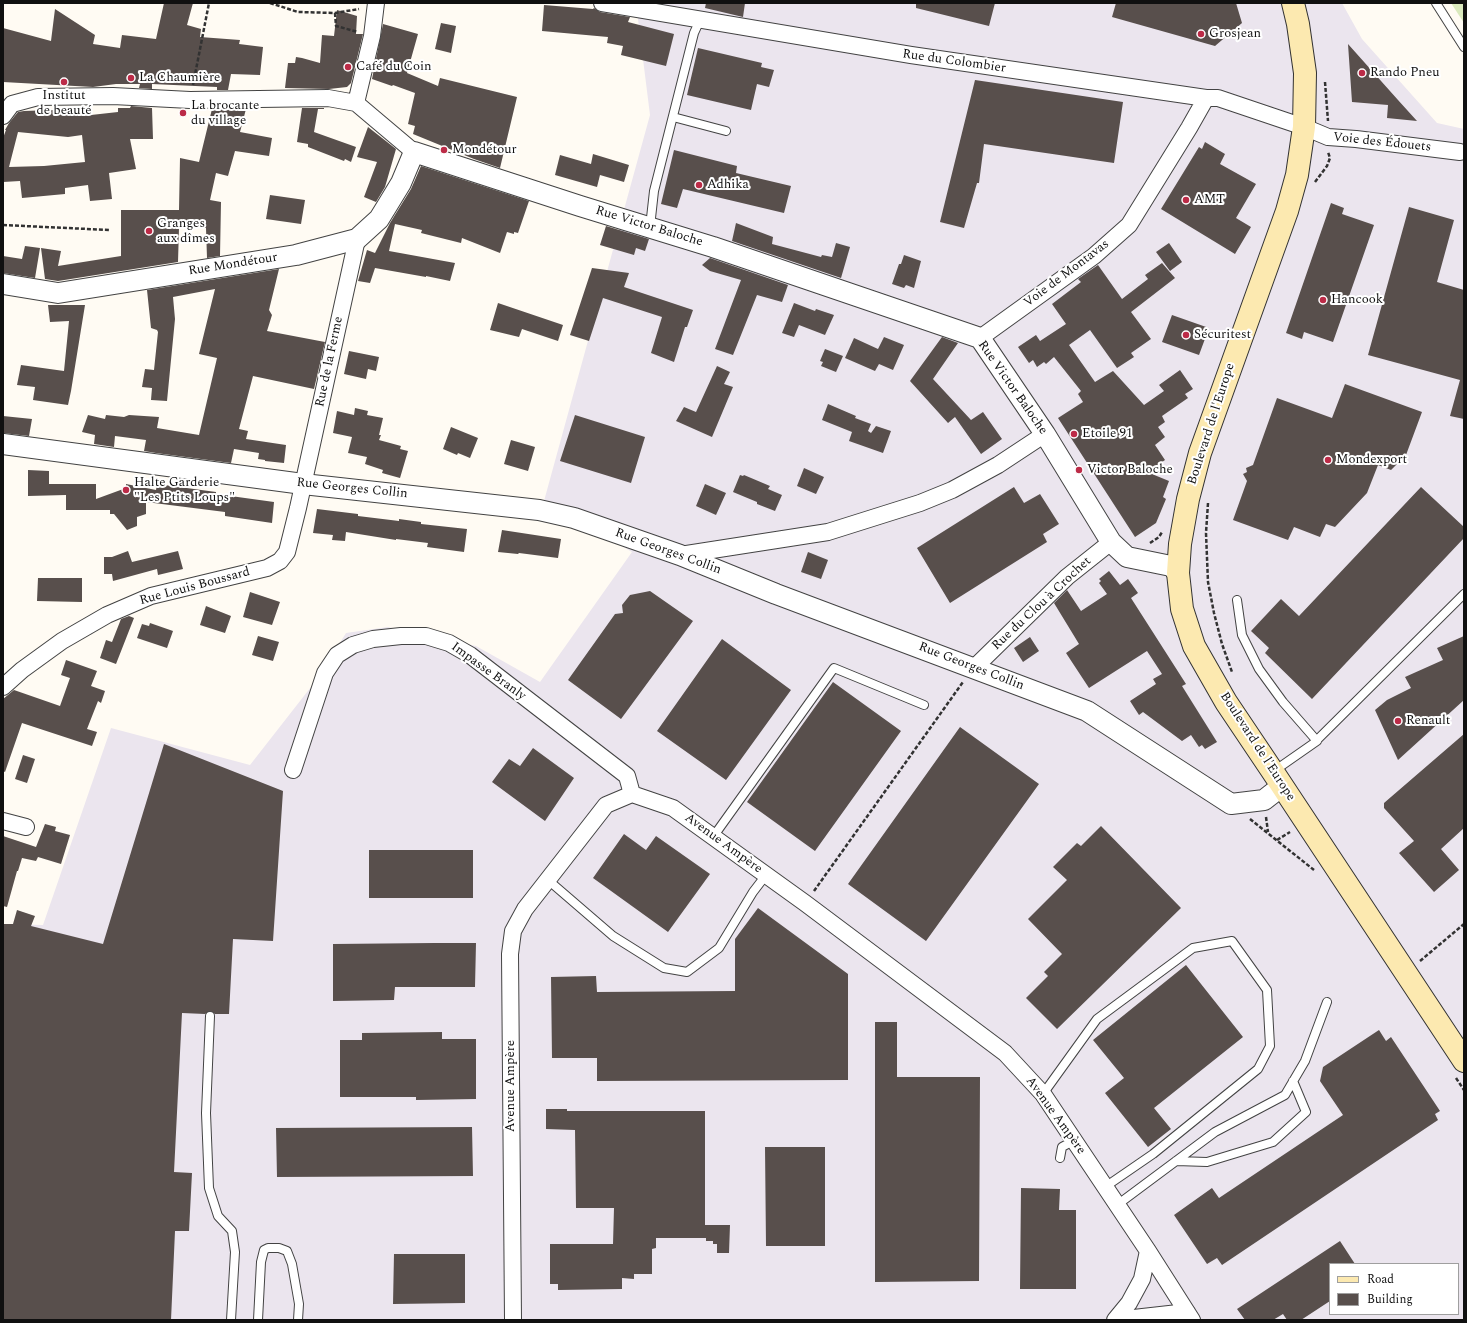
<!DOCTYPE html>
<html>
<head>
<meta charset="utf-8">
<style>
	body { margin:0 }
	#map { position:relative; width:1467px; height:1323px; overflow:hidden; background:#fffbf3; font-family:Spectral,serif }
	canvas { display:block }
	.frame { position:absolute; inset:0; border:4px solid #101010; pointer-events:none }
	.legend { position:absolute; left:1329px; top:1263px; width:130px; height:52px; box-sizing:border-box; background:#fff; border:1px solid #9f9f9f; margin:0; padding:5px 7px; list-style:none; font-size:12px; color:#101010 }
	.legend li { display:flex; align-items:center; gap:8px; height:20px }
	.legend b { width:20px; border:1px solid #9f9f9f }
</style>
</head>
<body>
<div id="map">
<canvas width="1467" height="1323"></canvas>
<div class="frame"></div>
<ul class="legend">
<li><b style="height:5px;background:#fce9b0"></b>Road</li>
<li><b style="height:11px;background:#584f4c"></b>Building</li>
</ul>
</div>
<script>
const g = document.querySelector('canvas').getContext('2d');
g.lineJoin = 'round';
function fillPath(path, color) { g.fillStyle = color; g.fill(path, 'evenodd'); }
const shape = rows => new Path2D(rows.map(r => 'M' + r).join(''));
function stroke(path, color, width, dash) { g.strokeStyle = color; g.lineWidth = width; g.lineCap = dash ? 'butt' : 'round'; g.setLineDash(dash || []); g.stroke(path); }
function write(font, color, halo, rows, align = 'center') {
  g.font = font + ' Spectral,serif'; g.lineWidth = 4; g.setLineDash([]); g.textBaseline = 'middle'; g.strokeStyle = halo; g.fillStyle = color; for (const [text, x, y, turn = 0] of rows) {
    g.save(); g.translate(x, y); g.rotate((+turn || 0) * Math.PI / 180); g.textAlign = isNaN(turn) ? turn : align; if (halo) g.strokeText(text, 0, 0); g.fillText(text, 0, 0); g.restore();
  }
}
fillPath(shape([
	[636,3,1342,3,1362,39,1437,123,1464,129,1464,1320,3,1320,3,924,43,925,111,728,250,765,318,678,346,633,388,627,476,646,540,682,632,552,544,501,650,115],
	[1330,1264,1458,1264,1458,1314,1330,1314]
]), '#ebe5ee');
fillPath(shape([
	[1451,3,1464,3,1464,23]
]), '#dae9bd');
fillPath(shape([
	[164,3,193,3,187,25,201,29,200,37,240,40,239,44,263,47,260,75,231,74,228,90,217,90,217,87,152,84,152,89,139,88,140,84,116,84,93,87,3,82,3,28,51,41,55,9,95,35,93,44,120,48,122,35,156,39],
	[706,3,745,3,743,17,705,8],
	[916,3,995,3,989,26,916,8],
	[1116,3,1236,3,1242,23,1215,46,1112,17],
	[544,5,593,9,594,8,600,12,630,17,628,22,674,34,666,66,621,55,623,46,607,43,608,37,542,31],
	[337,10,357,16,356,34,363,34,351,83,347,87,329,89,285,88,288,63,295,63,296,57,302,58,320,63,322,35,334,36],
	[441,23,456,26,451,53,435,49],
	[383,24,418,34,407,73,438,86,440,78,517,97,500,168,474,159,413,134,415,126,408,124,415,93,393,85,392,86,372,79],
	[1348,44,1398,100,1417,121,1387,118,1388,105,1352,102],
	[698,48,762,63,761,67,774,70,769,87,757,84,751,110,687,95],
	[975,80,1123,102,1114,163,984,144,979,183,977,183,964,228,940,222],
	[131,106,152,108,153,139,130,139,136,169,109,173,112,199,90,201,88,185,65,188,65,194,22,198,20,181,3,182,3,138,6,130,5,130,9,123,18,112,24,111,52,110,80,113,82,116,118,112,118,108,130,108],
	[18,132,68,137,82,135,85,162,44,166,9,167],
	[302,108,324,108,324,109,318,109,314,132,356,147,351,162,345,159,344,161,308,147,308,144,297,142],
	[212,109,246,109,240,132,272,138,269,156,235,151,228,176,216,173,210,200,221,202,220,256,207,258,206,228,179,228,178,262,58,281,45,279,41,248,61,251,58,266,121,256,121,210,179,210,180,158,199,162],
	[368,127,396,149,385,187,376,202,364,197,377,162,357,157],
	[1205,142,1225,154,1220,164,1256,184,1236,218,1251,227,1235,254,1161,209,1199,147,1202,149],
	[674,150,737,166,736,173,791,186,784,213,683,189,677,208,661,204],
	[593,154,629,165,624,182,600,175,597,187,555,175,560,155,591,164],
	[421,166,529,201,518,233,514,232,514,234,507,232,500,253,462,238,461,243,421,233,422,230,395,224,389,251,455,263,450,281,426,276,426,277,375,268,370,283,358,281,367,250,375,253,390,223,411,189],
	[270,195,305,200,301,224,266,219],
	[1331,203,1344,208,1342,214,1374,225,1333,342,1304,332,1302,339,1286,333],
	[1409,207,1454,220,1437,282,1464,290,1464,419,1450,416,1460,380,1368,355],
	[736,223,773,237,772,244,821,257,822,255,832,257,836,243,850,247,841,278,732,241],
	[606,226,649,239,645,251,636,248,634,255,600,245],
	[1169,243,1182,262,1170,271,1156,252],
	[25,246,40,248,35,278,3,273,3,256,22,259],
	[904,255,921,261,914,288,906,285,904,288,892,284,899,264,901,264],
	[710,258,788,285,782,302,757,295,733,355,715,349,741,280,710,271,702,265],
	[1162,263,1175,278,1131,312,1151,339,1131,353,1134,357,1117,368,1090,330,1069,345,1095,382,1113,371,1144,405,1164,391,1159,385,1180,370,1193,389,1185,394,1188,398,1162,416,1165,422,1158,427,1165,437,1155,445,1165,460,1147,472,1169,481,1163,497,1166,499,1156,523,1135,537,1058,418,1083,402,1078,394,1081,391,1054,357,1046,364,1044,362,1037,367,1033,360,1029,363,1018,347,1036,335,1040,341,1066,324,1052,304,1081,282,1078,279,1098,265,1122,299,1148,279,1145,275],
	[592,268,629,273,624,287,693,310,687,327,685,327,674,362,651,353,662,317,603,298,589,341,570,335],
	[279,269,269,310,272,315,267,331,325,342,314,389,253,376,239,429,248,431,246,439,286,445,284,463,265,461,265,460,258,459,259,453,234,449,231,463,156,453,144,451,146,440,115,436,114,447,94,444,95,435,82,432,88,415,105,419,106,415,124,417,129,415,159,417,157,428,199,435,217,358,199,354,215,289,173,297,175,319,167,401,151,400,152,388,142,387,145,369,154,370,158,332,157,330,151,328,147,290],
	[498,303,563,325,558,341,522,329,519,337,490,330],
	[794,303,815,311,816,309,834,315,825,335,799,325,794,337,782,333],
	[48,305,85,305,71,391,68,405,33,400,35,387,17,385,21,365,64,371,69,321,50,322],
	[1172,315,1209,328,1199,355,1162,342],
	[884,337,904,345,893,370,879,364,875,371,845,358,854,338,878,349],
	[942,337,958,343,933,379,971,420,983,412,1002,439,981,454,955,417,948,423,910,381],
	[825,349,843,356,836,372,821,366,823,362,820,361],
	[349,351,379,357,376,371,368,369,366,379,344,374],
	[717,366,730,372,724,384,733,387,712,437,676,421,684,407,696,412],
	[1345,384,1422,412,1406,455,1391,470,1378,465,1367,493,1335,527,1326,524,1320,537,1294,527,1288,540,1233,520,1247,481,1243,474,1247,472,1246,468,1253,465,1277,398,1332,418],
	[828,404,856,416,855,418,871,424,868,431,871,433,876,426,891,431,883,453,849,441,852,432,822,420],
	[355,408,368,411,367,415,383,418,379,435,381,435,379,440,401,446,400,449,408,451,400,478,382,473,383,470,365,464,367,457,348,453,352,437,333,433,337,411,354,415],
	[575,415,645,437,631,483,560,461],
	[3,416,32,419,29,436,3,433],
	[451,427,478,438,470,458,458,453,457,455,443,449],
	[511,440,535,447,528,471,504,464],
	[804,468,824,477,816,494,797,486],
	[28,470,49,471,49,484,96,484,96,499,126,488,126,484,156,490,157,484,216,492,216,494,274,502,272,523,225,516,225,512,146,502,146,514,137,517,137,526,127,530,114,514,110,514,110,510,66,510,66,495,28,496],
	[740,475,743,476,744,475,770,486,768,489,782,495,775,511,757,504,757,502,733,492],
	[705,484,726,493,716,515,696,506],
	[1014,487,1024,503,1040,494,1059,524,1043,534,1047,542,950,603,917,548],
	[1421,487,1464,527,1464,538,1312,699,1265,653,1269,648,1251,631,1281,599,1299,616],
	[317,509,358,514,358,516,399,521,399,519,421,522,421,524,467,529,464,552,427,547,428,543,396,539,396,540,346,532,345,541,332,540,333,535,313,533],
	[502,530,561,539,558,558,519,553,518,554,498,552],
	[128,551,132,562,178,551,183,569,158,575,157,569,113,581,112,574,104,574,104,557,112,557],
	[808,552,828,560,821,579,801,572],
	[1109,571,1120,585,1128,579,1138,593,1131,598,1186,684,1182,686,1217,742,1205,749,1202,745,1199,747,1191,735,1182,741,1143,712,1139,715,1130,701,1156,684,1153,679,1162,674,1147,651,1089,688,1066,653,1079,644,1054,603,1067,590,1081,611,1107,594,1099,583,1101,581,1099,579],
	[38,578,82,578,82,602,37,601],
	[650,591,693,621,621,719,568,680,615,614,623,613,622,605,630,595],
	[250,592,280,602,272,625,243,617],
	[206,606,231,616,225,633,200,625],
	[129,616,134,618,116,664,100,658,106,640,112,642,121,619],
	[150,623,173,631,167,648,137,638,142,624,149,626],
	[258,636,279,642,273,661,252,655],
	[1464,636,1464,700,1398,760,1375,710,1387,700,1411,688,1405,677,1443,660,1437,648],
	[1030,637,1039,651,1023,662,1014,648],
	[722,639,791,690,726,780,657,731],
	[66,660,97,671,91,686,105,691,101,703,98,701,87,729,97,732,92,746,22,723,5,772,3,771,3,699,14,690,60,706,70,678,61,675],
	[833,682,901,731,815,851,747,802],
	[960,727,1039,784,926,941,848,884],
	[1464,734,1464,828,1441,849,1459,870,1434,892,1399,853,1414,841,1384,808,1384,803],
	[164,744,283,791,273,941,233,939,229,1014,215,1014,210,1011,205,1014,182,1013,174,1172,192,1173,189,1231,175,1231,171,1320,3,1320,3,924,13,924,17,910,35,916,31,926,103,944],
	[533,748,574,778,545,821,492,782,509,759,520,766],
	[23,755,35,759,27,783,15,779],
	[45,824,56,827,55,831,70,835,61,864,38,857,36,861,22,858,18,871,17,871,7,907,3,906,3,836,36,847],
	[1101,826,1181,908,1057,1029,1026,998,1048,976,1044,972,1062,954,1028,919,1067,880,1053,867,1077,843,1081,846],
	[624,834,646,850,656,836,710,874,668,932,593,878],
	[369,850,473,850,473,898,369,898],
	[758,908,848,974,848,1080,597,1081,597,1058,552,1058,551,977,596,976,597,992,735,991,735,939],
	[434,943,476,943,475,987,395,987,394,1000,333,1001,333,944],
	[1186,965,1243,1037,1154,1108,1171,1129,1148,1147,1105,1093,1124,1078,1093,1040],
	[875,1022,897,1022,897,1077,980,1077,979,1281,875,1282],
	[1379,1030,1386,1041,1391,1037,1440,1111,1435,1114,1438,1120,1222,1265,1217,1258,1207,1264,1174,1215,1212,1188,1219,1198,1343,1115,1320,1081,1323,1067],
	[442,1032,442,1039,476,1039,476,1099,416,1100,416,1097,340,1097,340,1040,362,1040,362,1033],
	[546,1109,567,1109,567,1111,705,1111,705,1225,730,1225,729,1253,717,1253,717,1244,713,1244,713,1241,706,1241,706,1238,656,1238,656,1248,652,1249,652,1274,634,1274,634,1279,622,1278,622,1289,558,1290,558,1284,550,1284,550,1244,613,1244,614,1208,576,1208,575,1130,546,1129],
	[472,1127,473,1176,277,1177,276,1128],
	[765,1147,825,1147,825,1246,766,1246],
	[1021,1188,1060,1189,1059,1210,1076,1210,1076,1289,1020,1289],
	[1340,1241,1355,1264,1330,1264,1330,1301,1301,1320,1287,1320,1283,1314,1273,1320,1245,1320,1237,1309],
	[394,1254,465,1254,465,1303,393,1304]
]), '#584f4c');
const service = shape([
	[1436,3,1464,47],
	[673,117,726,131],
	[650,227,654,191,694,33,700,20],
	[1237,600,1242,635,1259,669,1283,702,1317,741,1274,771],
	[1317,740,1464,594],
	[713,837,834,668,924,705],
	[548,880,613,936,664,968,687,972,719,948,753,892,766,875],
	[210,1016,206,1113,209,1188,218,1216,232,1231,235,1252,231,1320],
	[1043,1094,1097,1019,1193,948,1232,941,1267,990,1270,1046,1258,1069,1153,1154,1105,1187],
	[1060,1158,1062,1147,1075,1140],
	[1176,1161,1207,1162,1273,1142,1306,1112,1293,1081],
	[1117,1205,1215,1132,1285,1095,1305,1061,1327,1002],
	[258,1320,261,1262,264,1250,268,1248,279,1248,287,1251,292,1264,299,1304,298,1320]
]);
const minor = shape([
	[602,3,911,55,1206,98,1218,98,1304,127,1328,137,1356,139,1460,152],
	[356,103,372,36,376,3],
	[3,116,12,104,38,97,113,96,190,100,328,98,356,103,414,152],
	[980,338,1094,256,1129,225,1189,128,1206,98],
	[680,555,828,532,920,503,952,490,998,465,1045,434],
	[974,668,1067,577,1111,542],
	[3,687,22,670,62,641,107,615,151,596,267,568,280,561,287,552,298,508,357,239],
	[293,770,325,673,337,655,353,645,373,639,401,636,426,636,449,643,470,655,627,776,632,794],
	[3,821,26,827],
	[513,1320,510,954,513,931,525,909,606,805,632,794,673,808,805,903,1005,1053,1043,1094,1148,1251,1192,1320],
	[1115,1320,1129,1303,1142,1279,1148,1251],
	[1116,1320,1187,1312]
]);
const tertiary = shape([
	[3,284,58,293,296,255,357,239,379,219,387,206,401,183,414,152,580,206,713,247,980,338,1045,434,1111,542,1127,557,1171,566,1178,573],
	[3,444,303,484,539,510,574,518,680,555,776,594,1087,711,1231,804,1264,800,1282,786]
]);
const secondary = shape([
	[1293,3,1298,24,1305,73,1304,127,1297,175,1287,211,1200,453,1188,499,1180,544,1178,573,1182,609,1194,646,1226,702,1273,772,1464,1061]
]);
stroke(service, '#434343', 10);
stroke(minor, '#434343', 18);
stroke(tertiary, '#434343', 22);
stroke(secondary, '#323232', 24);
stroke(shape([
	[270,3,298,12,335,13,359,9],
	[335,13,336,26,358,32],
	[1325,82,1328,121],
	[193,85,209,3],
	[1315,182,1327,166,1330,158,1328,152],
	[3,225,109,230],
	[1208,503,1206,533,1208,582,1214,613,1222,644,1232,672],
	[1150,543,1159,537,1162,532],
	[1266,817,1268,832],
	[1250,819,1314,870],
	[1277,840,1290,832],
	[814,891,963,682],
	[1420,961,1464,924],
	[1456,1078,1464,1090]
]), '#323232', 2.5, [4, 2]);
stroke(service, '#fff', 8);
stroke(minor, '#fff', 16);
stroke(tertiary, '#fff', 20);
stroke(secondary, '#fce9b0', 22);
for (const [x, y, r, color] of [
	[1201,34,4,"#bc2b47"],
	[348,67,4,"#bc2b47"],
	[1362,73,4,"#bc2b47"],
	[131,78,4,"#bc2b47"],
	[64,82,4,"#bc2b47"],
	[183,113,4,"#bc2b47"],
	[444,150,4,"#bc2b47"],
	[699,185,4,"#bc2b47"],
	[1186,200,4,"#bc2b47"],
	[149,231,4,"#bc2b47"],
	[1323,300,4,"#bc2b47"],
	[1186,335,4,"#bc2b47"],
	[1074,434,4,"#bc2b47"],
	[1328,460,4,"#bc2b47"],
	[1079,470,4,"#bc2b47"],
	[126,490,4,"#bc2b47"],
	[1398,721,4,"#bc2b47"]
]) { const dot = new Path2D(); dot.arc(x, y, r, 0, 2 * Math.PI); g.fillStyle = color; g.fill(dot); stroke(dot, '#fff', 1.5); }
write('13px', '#101010', '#fff', [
	["Grosjean",1209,34],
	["Café du Coin",356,67],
	["Rando Pneu",1370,73],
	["La Chaumière",139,78],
	["Institut",64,96,"center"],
	["de beauté",64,111,"center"],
	["La brocante",191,106],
	["du village",191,121],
	["Mondétour",452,150],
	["Adhika",707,185],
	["AMT",1194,200],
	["Granges",157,224],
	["aux dîmes",157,239],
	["Hancook",1331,300],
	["Sécuritest",1194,335],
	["Etoile 91",1082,434],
	["Mondexport",1336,460],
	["Victor Baloche",1087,470],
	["Halte Garderie",134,483],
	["\"Les Ptits Loups\"",134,498],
	["Renault",1406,721]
], 'left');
write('13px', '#101010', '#fff', [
	["Rue du Colombier",954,62,8],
	["Voie des Édouets",1382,143,6],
	["Rue Victor Baloche",649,227,17],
	["Rue Mondétour",233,265,-9],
	["Voie de Montavas",1067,274,-37],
	["Rue de la Ferme",330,362,-78],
	["Rue Victor Baloche",1012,388,55],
	["Boulevard de l'Europe",1212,424,-72],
	["Rue Georges Collin",352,489,6],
	["Rue Georges Collin",668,552,20],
	["Rue Louis Boussard",195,587,-15],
	["Rue du Clou à Crochet",1042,604,-43],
	["Rue Georges Collin",971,667,21],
	["Impasse Branly",488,672,36],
	["Boulevard de l'Europe",1257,747,57],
	["Avenue Ampère",723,844,36],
	["Avenue Ampère",511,1086,-90],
	["Avenue Ampère",1055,1116,54]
]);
</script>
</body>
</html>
